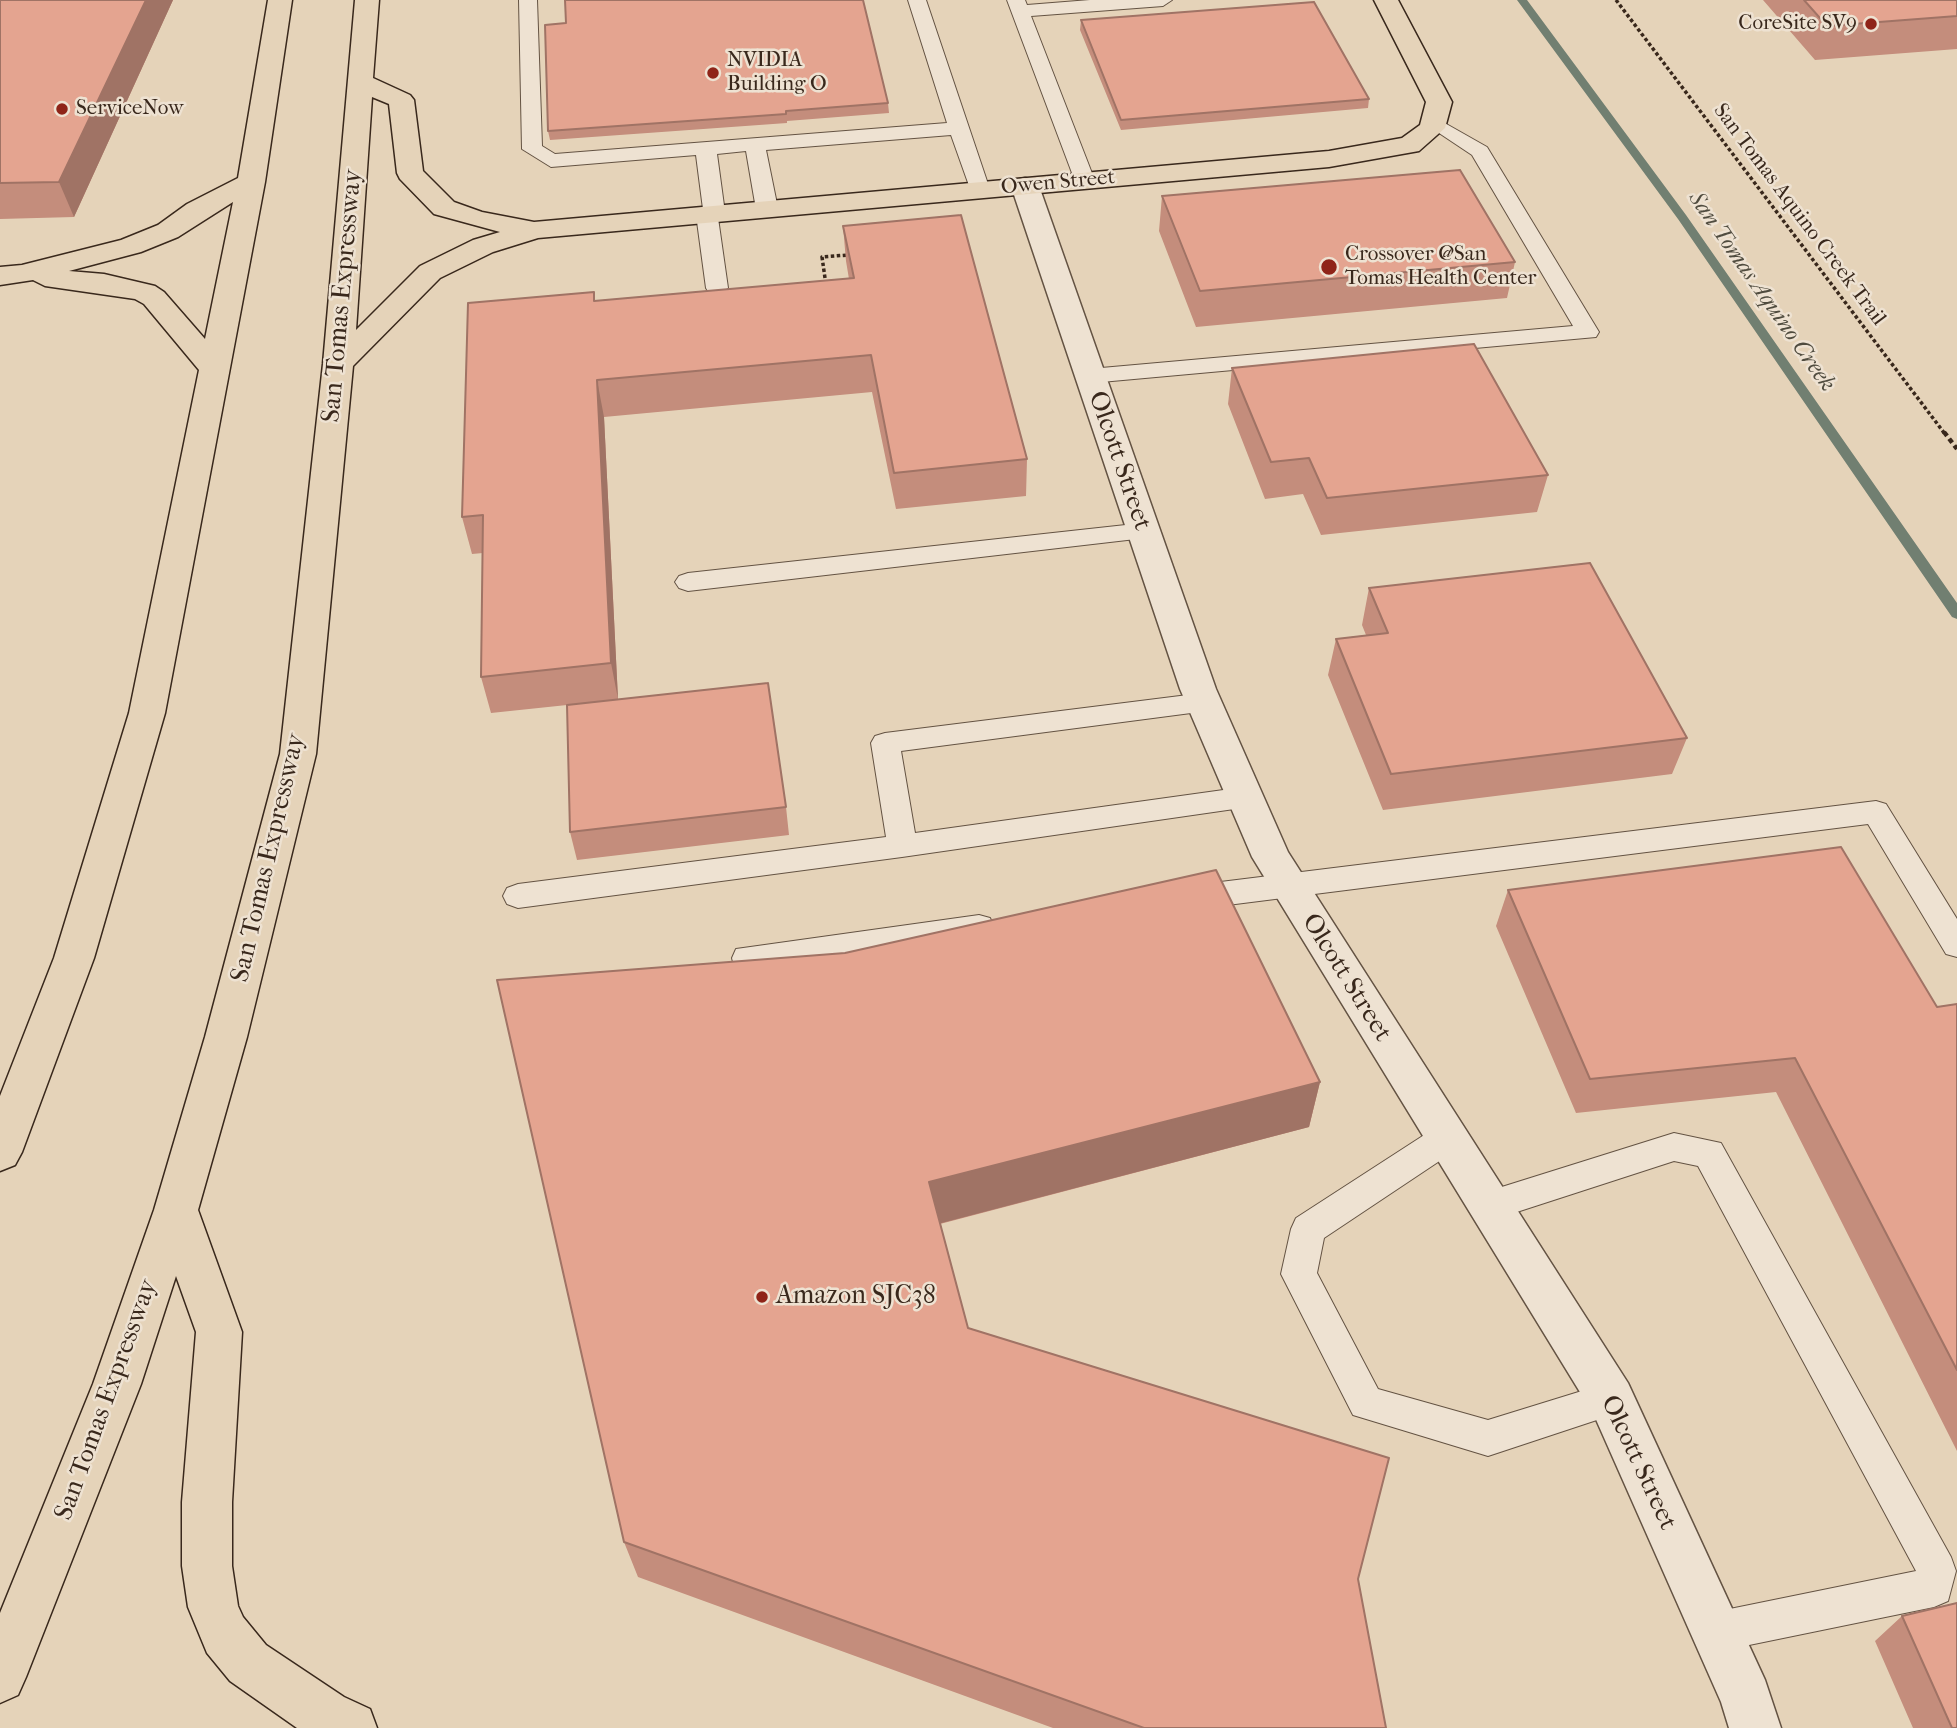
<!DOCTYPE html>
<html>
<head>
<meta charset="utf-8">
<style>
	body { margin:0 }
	canvas { display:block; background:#e5d3b9 }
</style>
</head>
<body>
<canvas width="1957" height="1728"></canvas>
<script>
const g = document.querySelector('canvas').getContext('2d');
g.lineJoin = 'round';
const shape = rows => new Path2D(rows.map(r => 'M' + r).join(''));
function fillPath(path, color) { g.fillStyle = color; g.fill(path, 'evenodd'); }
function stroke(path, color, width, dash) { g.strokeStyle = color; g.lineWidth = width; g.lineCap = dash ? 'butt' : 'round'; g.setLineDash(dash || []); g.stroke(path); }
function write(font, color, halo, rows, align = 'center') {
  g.font = font + ' "IM FELL French Canon",serif'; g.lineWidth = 5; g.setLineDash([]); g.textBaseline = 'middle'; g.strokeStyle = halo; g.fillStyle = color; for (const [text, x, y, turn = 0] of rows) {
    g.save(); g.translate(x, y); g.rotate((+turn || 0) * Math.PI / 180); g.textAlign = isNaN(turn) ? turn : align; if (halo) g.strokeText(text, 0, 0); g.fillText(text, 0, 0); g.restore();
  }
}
fillPath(shape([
	[1517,0,1527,0,1686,215,1957,603,1957,619,1952,617,1678,219,1517,0]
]), '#717f71');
const lane = shape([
	[519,0,537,0,542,146,555,154,947,123,908,0,926,0,990,190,986,194,972,194,951,135,766,150,778,209,767,215,756,209,746,151,717,154,725,213,718,218,728,288,717,295,709,293,706,288,696,214,703,209,696,155,551,167,522,149,519,0],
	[1007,0,1025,0,1027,5,1090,0,1172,0,1163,6,1031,16,1095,181,1092,185,1078,185,1075,181,1007,0],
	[1434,117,1487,147,1599,332,1596,337,1090,383,1082,381,1078,376,1082,371,1090,369,1573,326,1472,155,1424,123,1434,117],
	[1144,523,1153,525,1157,531,1153,537,688,591,679,588,675,582,679,576,688,573,1144,523],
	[1204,693,1214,696,1218,703,1214,710,901,751,915,833,1245,787,1255,790,1259,798,1255,806,902,857,518,908,507,904,503,896,507,888,518,884,886,837,871,743,875,736,885,733,1204,693],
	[1876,801,1886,804,1957,919,1957,957,1946,954,1868,824,1188,910,1177,906,1173,898,1177,890,1188,886,1876,801],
	[979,915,990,918,994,927,990,936,765,968,774,999,769,1008,758,1012,747,1008,742,999,732,958,736,949,979,915],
	[1447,1124,1459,1128,1464,1138,1459,1148,1324,1238,1317,1273,1378,1389,1488,1420,1611,1382,1624,1387,1629,1399,1624,1411,1488,1456,1353,1415,1281,1274,1291,1229,1296,1218,1435,1128,1447,1124],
	[1674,1133,1721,1143,1951,1557,1956,1571,1948,1601,1934,1607,1715,1652,1701,1646,1695,1632,1701,1618,1715,1612,1916,1571,1698,1166,1674,1161,1489,1221,1477,1217,1472,1206,1477,1195,1489,1191,1674,1133]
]);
const street = shape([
	[1025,178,1035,180,1039,186,1216,689,1288,852,1628,1383,1765,1680,1781,1728,1729,1728,1721,1702,1594,1415,1252,857,1180,689,1011,186,1015,180,1025,178]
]);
const highway = shape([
	[268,0,292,0,265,182,165,713,94,958,22,1152,15,1165,0,1171,0,1096,54,958,129,713,199,370,144,304,135,299,45,286,33,280,0,285,0,267,22,265,121,240,158,225,187,204,238,178,268,0],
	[233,202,205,339,164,292,155,286,104,274,69,271,141,252,178,237,233,202],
	[355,0,379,0,373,78,410,95,414,100,423,171,454,202,482,212,534,222,1329,151,1402,138,1420,125,1426,102,1374,0,1398,0,1452,102,1445,128,1419,151,1329,167,538,238,493,252,440,278,353,366,316,754,247,1037,198,1210,242,1332,232,1502,232,1566,238,1606,243,1617,266,1645,344,1697,370,1709,377,1728,297,1728,230,1681,207,1653,188,1607,182,1566,182,1502,196,1332,176,1276,141,1384,26,1677,18,1695,0,1703,0,1613,93,1384,154,1210,205,1037,280,754,323,364,355,0],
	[372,97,389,104,397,173,400,179,434,214,500,232,473,240,420,266,356,330,372,97]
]);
stroke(lane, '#645343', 2);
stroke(street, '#645343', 3);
stroke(highway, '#39281c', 3);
stroke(shape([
	[1616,0,1945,434],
	[825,278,822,257,848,255]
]), '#39281c', 3.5, [3.5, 2.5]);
stroke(shape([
	[1944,432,1957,449]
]), '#39281c', 4.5, [5, 3.5]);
fillPath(lane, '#eee2d2');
fillPath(street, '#eee2d2');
fillPath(highway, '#e5d3b9');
fillPath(shape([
	[0,0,173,0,74,217,0,219],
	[1763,0,1957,0,1957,49,1815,60],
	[1081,20,1369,99,1368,108,1121,130,1080,30],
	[888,103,889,113,787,121,787,123,550,140,548,131],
	[1162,196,1515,262,1507,298,1196,327,1159,231],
	[843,226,1027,459,1026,496,896,509,872,392,604,417,618,699,786,807,789,835,577,860,570,832,567,705,491,713,481,677,483,553,472,554,462,517,594,292,595,301,849,279,846,261],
	[1232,368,1548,475,1537,512,1321,535,1303,494,1265,499,1228,404],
	[1369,588,1687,738,1672,774,1383,810,1328,675,1336,639,1366,635,1362,625],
	[1508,890,1937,1007,1957,1004,1957,1451,1776,1092,1576,1113,1496,926],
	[497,980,1320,1082,1309,1127,940,1224,968,1328,1358,1579,1386,1728,1053,1728,638,1577,624,1542],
	[1902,1616,1957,1728,1913,1728,1875,1641]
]), '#c48d7c');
fillPath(shape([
	[146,0,173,0,74,217,59,182],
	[597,380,604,417,618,699,611,663],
	[1320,1082,1309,1127,930,1226,929,1182]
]), '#a07365');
const building = shape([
	[0,0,146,0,59,182,0,183,0,0],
	[565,0,863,0,888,103,786,111,786,114,548,131,545,25,566,23,565,0],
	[1804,0,1957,0,1957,16,1827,26,1804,0],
	[1314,2,1369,99,1121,120,1081,20,1314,2],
	[1460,170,1515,262,1200,291,1162,196,1460,170],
	[961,215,1027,459,894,473,871,355,597,380,611,663,481,677,483,515,462,517,468,303,594,292,594,301,854,278,843,226,961,215],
	[1474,344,1548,475,1327,498,1309,458,1271,462,1232,368,1474,344],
	[1590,563,1687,738,1391,774,1336,639,1388,633,1369,588,1590,563],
	[768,683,786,807,570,832,567,705,768,683],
	[1841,847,1937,1007,1957,1004,1957,1370,1795,1058,1590,1079,1508,890,1841,847],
	[1216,870,1320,1082,929,1182,968,1328,1389,1458,1358,1579,1386,1728,1144,1728,624,1542,497,980,845,953,1216,870],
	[1957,1603,1957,1728,1952,1728,1902,1616,1957,1603]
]);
fillPath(building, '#e4a490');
stroke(building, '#a07365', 2);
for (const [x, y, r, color] of [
	[1871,24,7,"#8f2418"],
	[713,73,7,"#8f2418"],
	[62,109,7,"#8f2418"],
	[1329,267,9,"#8f2418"],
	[762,1297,7,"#8f2418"]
]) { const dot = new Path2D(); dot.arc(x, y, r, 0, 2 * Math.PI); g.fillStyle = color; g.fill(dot); stroke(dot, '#eee2d2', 2.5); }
write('21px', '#39281c', '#eee2d2', [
	["CoreSite SV9",1857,24,"right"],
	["NVIDIA",727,61],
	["Building O",727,85],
	["ServiceNow",76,109],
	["Crossover @San",1345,255],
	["Tomas Health Center",1345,279]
], 'left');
write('21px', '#39281c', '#eee2d2', [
	["Owen Street",1058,183,-5],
	["San Tomas Aquino Creek Trail",1799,215,53]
]);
write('italic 23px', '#504c3f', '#eee2d2', [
	["San Tomas Aquino Creek",1761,292,55]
]);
write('26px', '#39281c', '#eee2d2', [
	["San Tomas Expressway",343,296,-85],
	["Olcott Street",1119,461,71],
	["San Tomas Expressway",269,858,-77],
	["Olcott Street",1346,978,58],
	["San Tomas Expressway",107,1400,-70],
	["Olcott Street",1638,1463,65]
]);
write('26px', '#39281c', '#eee2d2', [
	["Amazon SJC38",776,1297]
], 'left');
</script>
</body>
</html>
